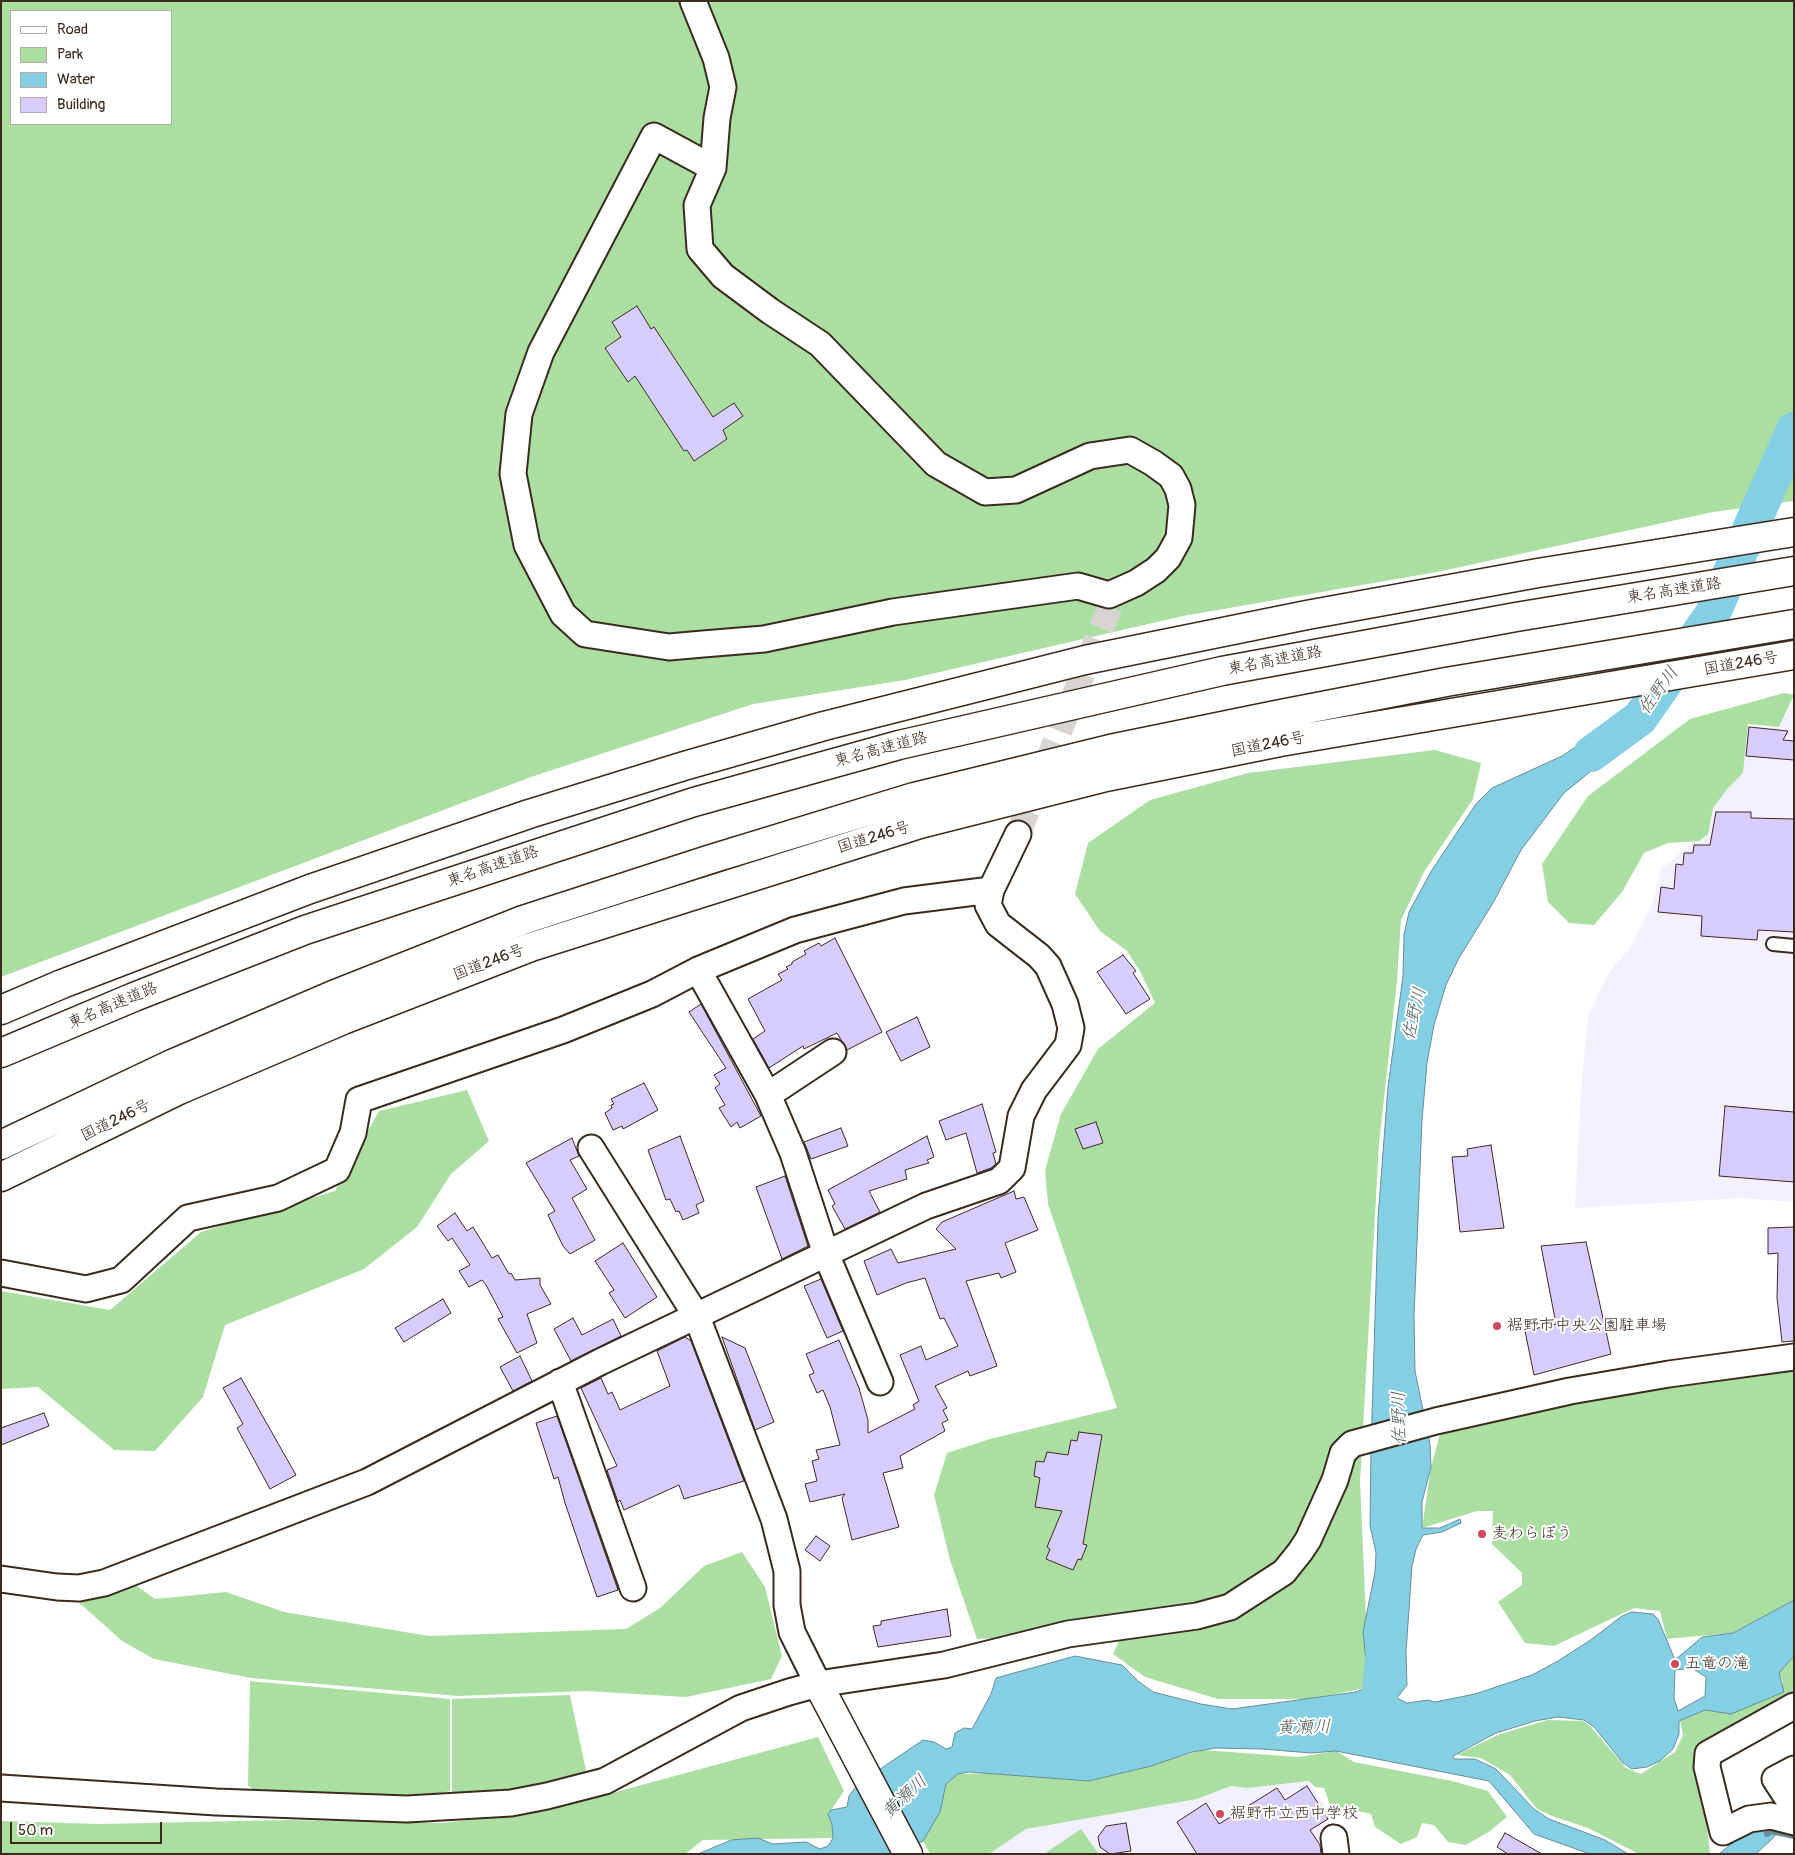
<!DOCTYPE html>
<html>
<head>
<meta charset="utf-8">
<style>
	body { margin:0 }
	#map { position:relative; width:1795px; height:1855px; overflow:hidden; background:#fff; font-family:Pangolin,sans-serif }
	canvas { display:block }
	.frame { position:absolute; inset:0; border:2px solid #3b2a1e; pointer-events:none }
	.legend { position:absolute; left:10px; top:10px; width:162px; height:115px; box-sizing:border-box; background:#fff; border:1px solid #b1aaa5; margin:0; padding:6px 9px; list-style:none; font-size:15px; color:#3b2a1e }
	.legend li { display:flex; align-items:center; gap:10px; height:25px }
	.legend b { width:25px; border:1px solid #b1aaa5 }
	.scale { position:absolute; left:10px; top:1822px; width:152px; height:22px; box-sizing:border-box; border:2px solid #3b2a1e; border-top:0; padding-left:6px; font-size:15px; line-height:18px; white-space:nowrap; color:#3b2a1e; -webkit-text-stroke:4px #fff; paint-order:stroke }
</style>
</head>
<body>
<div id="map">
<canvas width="1795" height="1855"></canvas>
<div class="frame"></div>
<ul class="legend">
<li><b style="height:6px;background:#fff"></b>Road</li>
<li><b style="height:14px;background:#aadfa1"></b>Park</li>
<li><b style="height:14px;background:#84cfe4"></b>Water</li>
<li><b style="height:14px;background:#d7ccfe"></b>Building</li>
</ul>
<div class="scale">50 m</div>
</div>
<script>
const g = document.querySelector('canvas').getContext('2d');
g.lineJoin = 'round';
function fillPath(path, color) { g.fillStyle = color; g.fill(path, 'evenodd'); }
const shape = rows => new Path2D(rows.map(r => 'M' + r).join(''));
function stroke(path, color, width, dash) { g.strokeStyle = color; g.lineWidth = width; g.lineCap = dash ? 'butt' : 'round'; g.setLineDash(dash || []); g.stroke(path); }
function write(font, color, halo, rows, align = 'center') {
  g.font = font + ' Pangolin,"Klee One",sans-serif'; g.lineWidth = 4; g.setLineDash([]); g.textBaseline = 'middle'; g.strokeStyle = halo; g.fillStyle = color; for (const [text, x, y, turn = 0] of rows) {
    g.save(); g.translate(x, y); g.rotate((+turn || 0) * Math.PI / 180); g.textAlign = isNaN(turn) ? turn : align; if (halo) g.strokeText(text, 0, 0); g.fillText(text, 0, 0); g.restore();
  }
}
fillPath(shape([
	[1794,699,1794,1202,1742,1198,1575,1208,1581,1090,1588,1016,1608,974,1629,949,1653,902,1661,869,1696,840,1725,762,1749,726,1779,728],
	[1309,1781,1328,1810,1332,1854,989,1854,1026,1829,1197,1799,1231,1786,1247,1788]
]), '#f3f0ff');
fillPath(shape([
	[1,1,1794,1,1794,501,1713,512,1437,572,1183,616,905,680,753,704,531,777,1,977],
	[11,11,171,11,171,124,11,124],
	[1784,693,1794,695,1779,727,1748,724,1743,773,1727,789,1713,808,1708,834,1699,841,1668,843,1644,853,1622,892,1594,925,1569,923,1548,902,1542,864,1588,796,1690,719],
	[1435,750,1481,763,1473,799,1424,872,1401,920,1397,981,1379,1144,1360,1482,1366,1617,1365,1688,1311,1699,1218,1699,1145,1677,1113,1654,1128,1621,1041,1636,977,1639,950,1560,934,1495,947,1453,990,1439,1117,1408,1048,1204,1045,1170,1061,1114,1098,1049,1155,1003,1140,971,1127,951,1100,931,1075,894,1088,843,1150,800,1248,773],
	[467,1090,489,1141,451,1174,417,1227,364,1269,225,1325,203,1397,155,1451,114,1450,38,1387,1,1389,1,1291,110,1310,201,1232,335,1191,379,1111],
	[1794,1371,1794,1600,1732,1633,1667,1639,1660,1611,1634,1608,1554,1646,1525,1643,1498,1602,1522,1585,1522,1573,1492,1544,1493,1511,1477,1511,1422,1528,1431,1467,1442,1427,1499,1419,1599,1398],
	[742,1552,765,1587,782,1656,771,1679,686,1697,586,1691,458,1696,251,1678,154,1659,122,1641,74,1598,137,1586,155,1599,226,1592,284,1612,429,1636,626,1629,660,1608,704,1566],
	[1794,1656,1794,1698,1700,1761,1710,1854,1639,1854,1588,1828,1552,1816,1537,1809,1510,1775,1481,1758,1456,1755,1500,1734,1548,1720,1583,1721,1591,1727,1626,1768,1641,1774,1675,1752,1683,1735,1680,1720,1705,1710,1731,1714,1783,1683,1779,1673],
	[250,1681,450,1699,450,1791,427,1796,339,1797,255,1792,248,1785],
	[570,1695,587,1775,537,1787,452,1794,452,1699],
	[818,1737,844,1791,831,1810,833,1838,703,1840,685,1854,1,1854,1,1821,101,1824,286,1820,442,1823,546,1811],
	[1202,1750,1299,1757,1336,1751,1354,1762,1452,1781,1488,1791,1507,1817,1490,1831,1466,1845,1448,1842,1434,1825,1422,1823,1417,1837,1401,1844,1375,1827,1371,1814,1330,1805,1324,1788,1315,1787,1309,1781,1247,1788,1231,1786,1197,1799,1026,1829,989,1854,930,1854,923,1841,940,1812,946,1784,958,1774,1133,1770],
	[1081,1829,1098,1853,1044,1854]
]), '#aadfa1');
const water = shape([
	[1625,719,1638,733,1564,793,1521,850,1493,903,1459,958,1446,985,1434,1025,1427,1063,1422,1120,1414,1316,1415,1371,1430,1444,1431,1467,1422,1502,1422,1528,1440,1528,1460,1519,1461,1523,1442,1532,1423,1535,1416,1549,1412,1566,1406,1652,1407,1685,1397,1698,1407,1703,1428,1700,1435,1702,1475,1694,1532,1675,1558,1661,1592,1639,1622,1616,1632,1612,1653,1614,1658,1619,1675,1660,1702,1637,1733,1633,1794,1600,1794,1656,1779,1673,1784,1692,1731,1714,1705,1710,1679,1721,1679,1734,1673,1749,1660,1761,1647,1767,1632,1769,1623,1763,1594,1727,1584,1720,1558,1717,1535,1721,1496,1733,1453,1756,1454,1759,1475,1759,1496,1769,1534,1809,1549,1819,1605,1840,1628,1854,1590,1854,1534,1834,1489,1781,1336,1751,1311,1753,1262,1749,1216,1748,1192,1752,1151,1766,1089,1781,969,1772,958,1774,946,1784,940,1812,923,1841,898,1854,698,1854,731,1840,758,1838,773,1844,806,1842,820,1849,828,1846,833,1838,832,1825,828,1814,831,1810,847,1807,849,1796,858,1784,923,1740,934,1742,946,1749,952,1747,955,1733,964,1728,972,1729,991,1694,996,1678,1075,1656,1122,1665,1138,1681,1153,1692,1201,1704,1232,1709,1356,1692,1374,1685,1389,1675,1388,1669,1378,1660,1366,1661,1363,1632,1375,1572,1376,1553,1370,1525,1371,1449,1378,1218,1388,1087,1403,976,1404,935,1409,912,1432,870,1476,804,1492,788,1562,756,1590,737,1600,735,1625,719],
	[1692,1668,1706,1677,1705,1696,1678,1711,1674,1698,1675,1670,1692,1668],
	[1770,1825,1775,1836,1756,1854,1719,1854,1736,1840,1754,1829,1770,1825]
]);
fillPath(water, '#84cfe4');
stroke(water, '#678d95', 1);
stroke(shape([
	[1767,1834,1771,1831,1794,1836]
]), '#678d95', 6);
stroke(shape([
	[1591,754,1640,718,1712,615,1794,430],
	[1377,1727,1387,1615]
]), '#84cfe4', 36);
const building = shape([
	[637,306,651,329,654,327,713,417,734,403,743,416,723,430,727,439,694,461,687,450,684,451,635,376,628,382,605,348,621,337,612,322,637,306],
	[1749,727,1788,731,1783,740,1794,741,1794,760,1746,756,1749,727],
	[1716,812,1751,812,1751,818,1794,819,1794,932,1758,930,1757,940,1701,936,1702,916,1658,912,1661,887,1674,889,1676,864,1683,865,1684,853,1693,853,1694,845,1710,845,1716,812],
	[835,938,882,1032,847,1050,837,1033,804,1049,803,1046,769,1068,753,1039,765,1031,748,999,782,980,778,974,788,969,786,967,792,964,792,962,806,954,804,951,819,943,821,946,835,938],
	[1123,955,1136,971,1133,973,1150,999,1126,1014,1097,972,1123,955],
	[701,1004,761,1116,740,1128,737,1122,731,1127,719,1108,725,1105,715,1088,720,1084,714,1075,726,1068,689,1012,701,1004],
	[917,1017,930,1047,901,1061,886,1032,917,1017],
	[644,1083,658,1110,623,1129,622,1126,613,1130,605,1113,612,1108,611,1105,614,1104,611,1099,644,1083],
	[982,1104,996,1152,993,1153,996,1164,991,1168,977,1173,966,1133,946,1140,939,1121,982,1104],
	[1725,1106,1794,1112,1794,1182,1719,1176,1725,1106],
	[1096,1122,1103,1143,1083,1149,1075,1129,1096,1122],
	[841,1128,848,1146,811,1159,804,1142,841,1128],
	[680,1136,704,1201,696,1205,699,1213,683,1220,679,1211,676,1212,670,1199,666,1200,648,1150,680,1136],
	[927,1136,934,1157,927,1160,929,1163,905,1170,907,1179,869,1191,880,1212,845,1229,832,1206,835,1204,828,1190,927,1136],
	[572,1138,579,1156,570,1160,587,1189,572,1198,595,1240,570,1254,563,1246,548,1215,555,1211,526,1163,572,1138],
	[1491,1145,1504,1228,1460,1232,1452,1157,1468,1156,1467,1149,1491,1145],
	[785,1176,808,1246,782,1259,756,1187,785,1176],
	[1014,1191,1016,1199,1024,1197,1038,1230,1005,1243,1016,1272,1001,1278,999,1273,966,1281,997,1366,970,1376,968,1371,935,1386,947,1408,943,1410,948,1420,942,1423,945,1431,900,1456,903,1468,883,1473,899,1527,852,1540,842,1498,845,1494,810,1502,805,1484,817,1481,812,1461,819,1459,816,1450,840,1445,830,1407,823,1390,817,1393,809,1375,814,1373,806,1354,839,1340,859,1388,868,1420,868,1433,915,1409,913,1405,919,1401,900,1355,921,1346,926,1360,958,1346,944,1318,940,1319,925,1278,906,1283,877,1295,864,1261,891,1249,898,1263,956,1249,936,1229,942,1222,1014,1191],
	[455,1213,467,1231,473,1227,492,1258,498,1255,509,1274,511,1273,515,1280,540,1278,540,1285,551,1304,527,1314,537,1343,517,1353,498,1319,503,1317,486,1285,482,1280,469,1287,459,1271,470,1265,452,1238,448,1241,437,1226,455,1213],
	[1794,1227,1794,1341,1782,1342,1777,1298,1778,1253,1768,1254,1768,1228,1794,1227],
	[1586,1242,1611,1354,1534,1375,1525,1331,1556,1324,1541,1246,1586,1242],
	[623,1243,657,1297,625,1318,609,1293,614,1290,595,1261,623,1243],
	[821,1279,843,1331,827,1338,804,1286,821,1279],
	[443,1299,451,1313,404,1342,395,1328,443,1299],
	[573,1318,582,1335,613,1319,621,1336,571,1361,554,1329,573,1318],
	[685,1337,691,1341,744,1481,684,1499,679,1485,624,1510,620,1500,618,1502,607,1470,617,1466,581,1388,601,1378,608,1394,612,1392,620,1410,670,1386,657,1351,685,1337],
	[722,1337,745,1348,774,1422,755,1430,722,1337],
	[520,1356,532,1381,513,1391,500,1367,520,1356],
	[241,1378,296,1475,270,1489,237,1428,243,1424,223,1388,241,1378],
	[44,1413,49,1426,1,1445,1,1428,44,1413],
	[557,1416,618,1590,597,1597,565,1503,558,1477,554,1479,536,1423,557,1416],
	[1079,1432,1102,1435,1083,1544,1087,1545,1081,1560,1078,1559,1073,1570,1046,1559,1050,1549,1047,1547,1062,1511,1035,1507,1040,1478,1034,1476,1036,1461,1044,1462,1047,1452,1068,1455,1071,1440,1077,1441,1079,1432],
	[816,1536,830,1546,820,1561,805,1550,816,1536],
	[947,1609,951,1636,878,1647,873,1626,881,1625,881,1621,947,1609],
	[1307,1786,1328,1819,1310,1830,1320,1845,1321,1854,1197,1854,1177,1822,1206,1803,1219,1824,1277,1788,1285,1800,1307,1786],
	[1126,1823,1131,1851,1110,1854,1100,1847,1098,1837,1106,1826,1126,1823],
	[1505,1833,1542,1854,1508,1854,1497,1847,1505,1833]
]);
fillPath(building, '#d7ccfe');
stroke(building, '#3b2a1e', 1);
stroke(shape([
	[1018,834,1110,607]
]), '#d8d4d2', 25, [25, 12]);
const service = shape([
	[1773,944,1794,946]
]);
const minor = shape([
	[693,1,716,58,723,87,717,118,713,168,697,205,700,249,723,276,770,311,820,344,936,464,985,492,1016,490,1090,456,1130,450,1153,463,1171,476,1178,489,1182,505,1179,538,1168,558,1156,570,1136,583,1109,595,1078,586,893,612,764,639,703,644,669,647,585,634,563,614,527,545,513,474,519,414,541,352,654,136,713,168],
	[698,970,768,1095,793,1153,826,1254,880,1382],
	[768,1095,833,1052],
	[591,1148,697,1317,774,1519,787,1571,787,1605,792,1632,818,1684],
	[1,1273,86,1289,121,1280,188,1218,278,1198,337,1170,353,1133,359,1100,563,1030,652,994,698,970,795,930,904,901,991,890],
	[560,1382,633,1588],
	[1,1579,57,1587,79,1588,104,1583,367,1482,600,1362,926,1206,999,1181,1012,1168,1021,1116,1034,1090,1068,1045,1071,1028,1065,1004,1048,966,1039,956,998,924,988,905,991,890,1018,834],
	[1794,1706,1708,1754,1707,1767,1723,1832,1749,1819,1771,1816,1794,1822],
	[1794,1769,1775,1779,1794,1808],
	[1,1788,216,1802,407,1809,511,1803,547,1796,605,1781,741,1708,789,1692,818,1684,944,1665,1068,1634,1197,1616,1230,1607,1284,1572,1300,1552,1308,1540,1335,1480,1343,1453,1352,1444,1436,1421,1570,1391,1669,1374,1794,1357],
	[1334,1838,1336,1854]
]);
const tertiary = shape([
	[818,1684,908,1854]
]);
const trunk = shape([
	[1,1145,174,1063,333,995,523,920,711,859,914,797,1110,749,1276,715,1446,682,1794,624],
	[1,1177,179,1090,343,1020,531,947,920,824,1106,777,1280,742,1794,655]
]);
const motorway = shape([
	[1,1010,62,984,310,889,529,814,684,766,824,726,1085,660,1307,615,1538,573,1794,532],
	[1,1053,134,997,305,930,694,802,899,745,1222,671,1516,617,1794,571]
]);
stroke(service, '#3b2a1e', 16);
stroke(minor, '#3b2a1e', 29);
stroke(tertiary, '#3b2a1e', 31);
stroke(trunk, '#3b2a1e', 31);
stroke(motorway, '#3b2a1e', 31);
stroke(service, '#fff', 12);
stroke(minor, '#fff', 25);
stroke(tertiary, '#fff', 28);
stroke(trunk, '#fff', 28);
stroke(motorway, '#fff', 28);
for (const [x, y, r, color] of [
	[1497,1326,5,"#d1495b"],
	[1482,1534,5,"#d1495b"],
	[1675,1664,5,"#d1495b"],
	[1220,1814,5,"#d1495b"]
]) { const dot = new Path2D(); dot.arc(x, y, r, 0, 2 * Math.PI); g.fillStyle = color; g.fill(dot); stroke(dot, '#fff', 2); }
write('16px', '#3b2a1e', '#fff', [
	["東名高速道路",1674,591,-9],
	["東名高速道路",1275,661,-11],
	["国道246号",1741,664,-10],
	["国道246号",1268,745,-11],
	["東名高速道路",881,750,-15],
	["国道246号",874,838,-17],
	["東名高速道路",493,867,-19],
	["国道246号",489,963,-21],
	["東名高速道路",113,1006,-23],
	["国道246号",116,1121,-26]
]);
write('16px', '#3b2a1e', '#fff', [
	["裾野市中央公園駐車場",1507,1326],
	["麦わらぼう",1492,1534],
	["五竜の滝",1685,1664],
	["裾野市立西中学校",1230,1814]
], 'left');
write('italic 18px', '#515c59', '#fff', [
	["佐野川",1659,691,-54],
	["佐野川",1415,1014,-77],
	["佐野川",1400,1418,-91],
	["黄瀬川",1304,1728,-1],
	["黄瀬川",905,1797,-43]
]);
</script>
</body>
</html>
